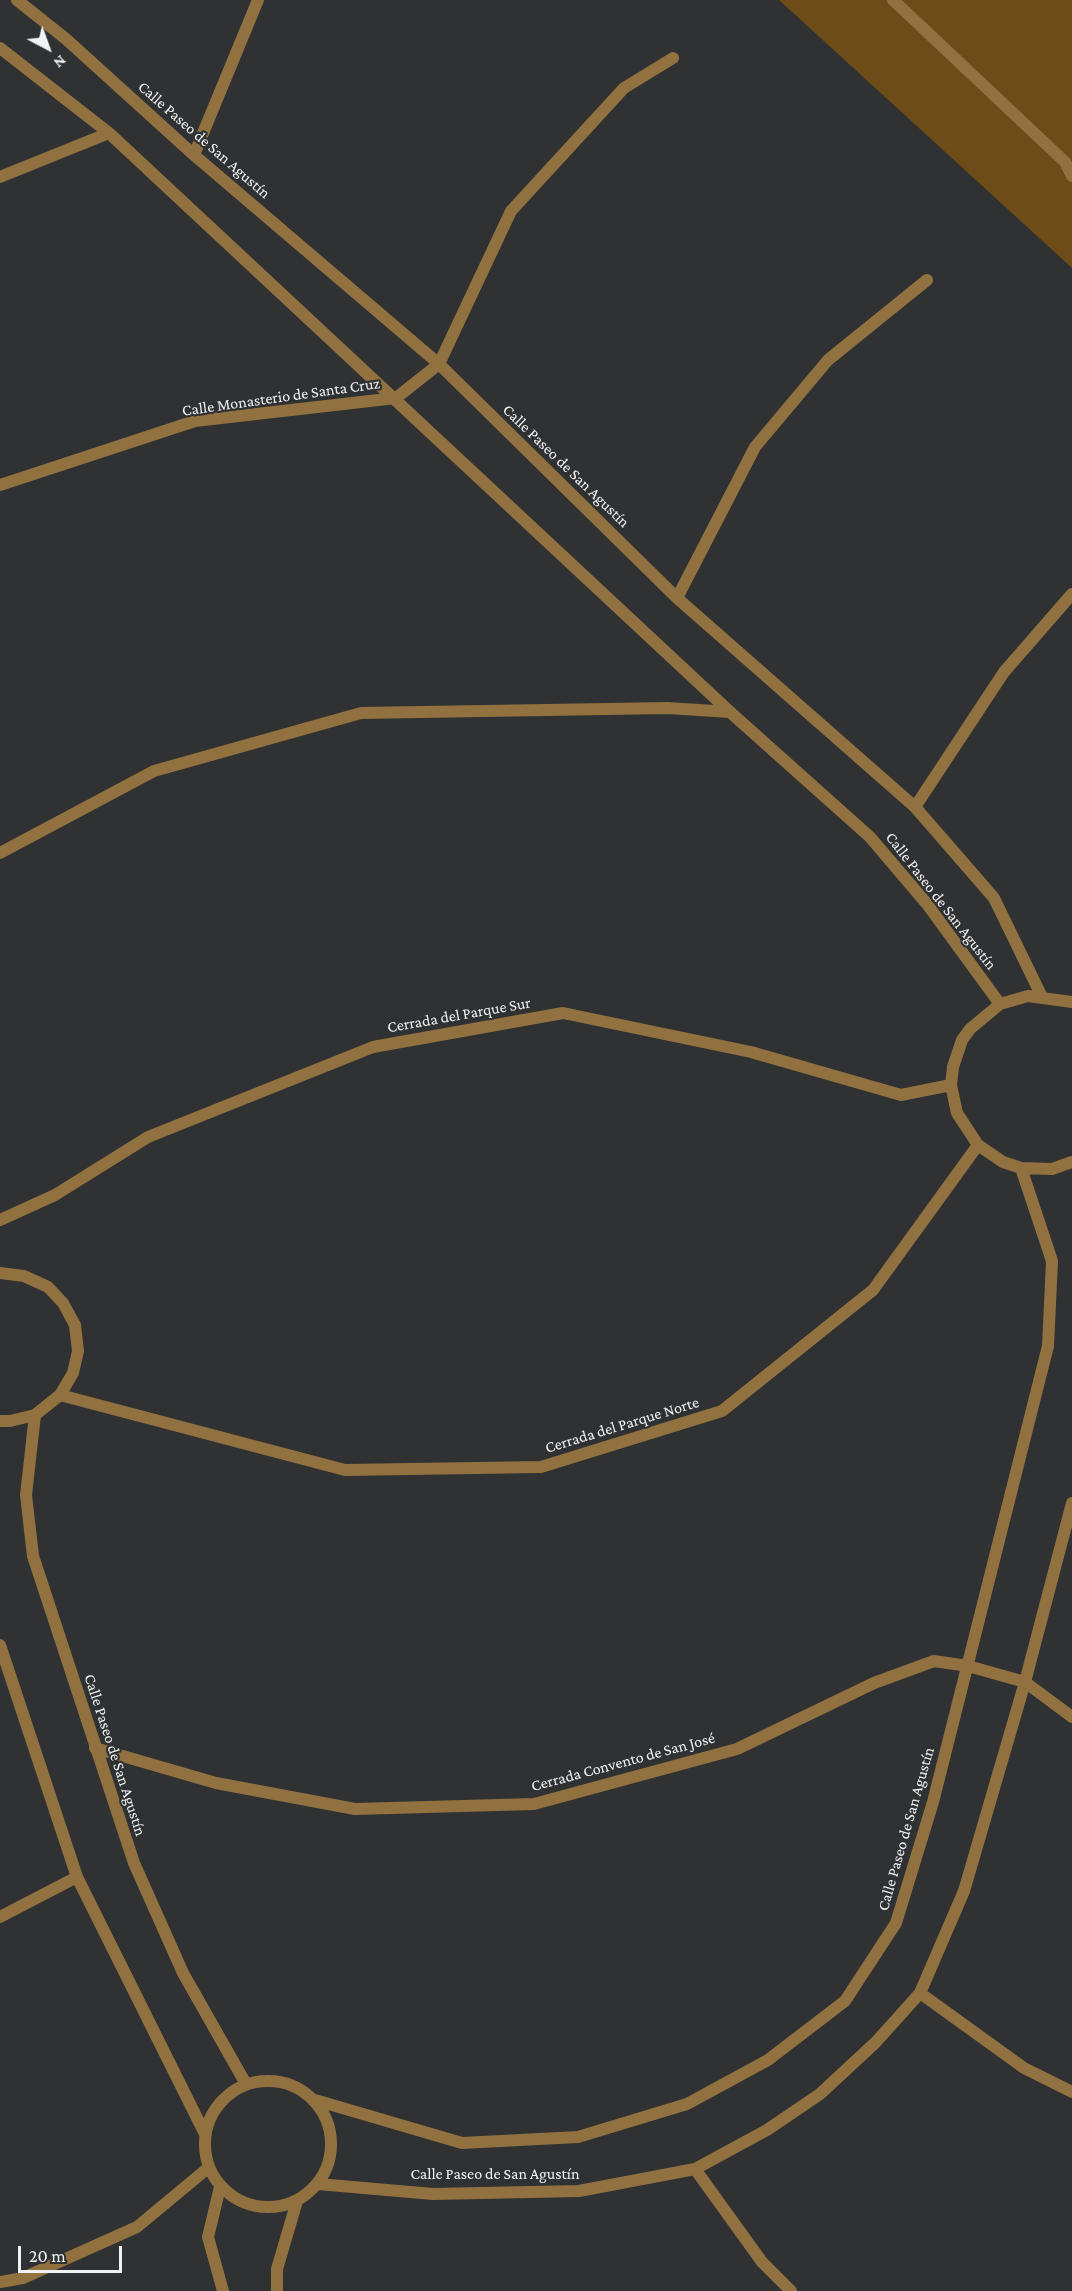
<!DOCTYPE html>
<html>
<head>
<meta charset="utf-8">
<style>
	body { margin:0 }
	#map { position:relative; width:1072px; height:2291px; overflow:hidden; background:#2f3132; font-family:"Crimson Pro",serif }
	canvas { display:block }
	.north { position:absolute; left:18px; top:18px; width:60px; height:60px; -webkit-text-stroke:4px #2f3132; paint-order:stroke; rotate:139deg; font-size:16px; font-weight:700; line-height:24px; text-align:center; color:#f1f2f3 }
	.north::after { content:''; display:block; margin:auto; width:21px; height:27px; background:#f1f2f3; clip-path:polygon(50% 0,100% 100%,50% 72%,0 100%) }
	.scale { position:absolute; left:18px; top:2246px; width:104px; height:27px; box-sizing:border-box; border:3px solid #f1f2f3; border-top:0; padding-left:8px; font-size:18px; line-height:21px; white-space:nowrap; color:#f1f2f3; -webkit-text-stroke:4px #2f3132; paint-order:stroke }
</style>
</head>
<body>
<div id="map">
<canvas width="1072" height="2291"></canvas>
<div class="north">N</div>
<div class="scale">20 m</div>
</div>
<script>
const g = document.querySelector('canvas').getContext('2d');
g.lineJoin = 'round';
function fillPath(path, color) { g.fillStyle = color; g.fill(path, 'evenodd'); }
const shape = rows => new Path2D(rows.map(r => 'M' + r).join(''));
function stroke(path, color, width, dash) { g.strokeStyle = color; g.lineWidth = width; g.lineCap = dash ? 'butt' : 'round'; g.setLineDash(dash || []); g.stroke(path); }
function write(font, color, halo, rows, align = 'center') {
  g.font = font + ' "Crimson Pro",serif'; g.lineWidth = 4.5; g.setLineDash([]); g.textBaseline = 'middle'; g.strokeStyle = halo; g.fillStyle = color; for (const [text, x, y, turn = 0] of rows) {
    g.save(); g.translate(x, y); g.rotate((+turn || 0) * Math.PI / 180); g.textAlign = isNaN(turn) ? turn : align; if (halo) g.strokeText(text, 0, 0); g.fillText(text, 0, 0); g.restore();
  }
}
fillPath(shape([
	[779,0,1072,0,1072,268]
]), '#6d4c17');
stroke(shape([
	[893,0,1065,162,1072,176]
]), '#917140', 12);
stroke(shape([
	[17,0,66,39,194,155,439,364,677,598,915,807,994,898,1042,997],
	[0,48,109,133,730,712,870,837,927,904,1000,1004],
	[194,155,258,0],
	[0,177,109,133],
	[0,485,195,421,396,398,439,364,511,211,624,88,673,58],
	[677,598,755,447,828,360,927,280],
	[915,807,1004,672,1072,594],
	[0,853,154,771,361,713,668,708,730,712],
	[1072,1002,1028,996,1000,1004,970,1029,962,1040,953,1067,951,1085,957,1113,978,1145,1003,1162,1021,1168,1052,1169,1072,1162],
	[0,1220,55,1195,148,1137,373,1047,563,1013,751,1052,901,1095,951,1085],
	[0,1273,24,1276,48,1287,63,1303,75,1325,78,1351,73,1373,60,1395,35,1415,10,1421,0,1421],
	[60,1395,345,1470,541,1467,722,1411,873,1290,978,1145],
	[35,1415,26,1495,33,1556,134,1863,183,1973,246,2084],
	[0,1645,77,1877,205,2134],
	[95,1748,216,1783,355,1809,534,1804,737,1749,874,1683,934,1661,968,1666,1025,1682,1072,1717],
	[0,1917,77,1877],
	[920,1993,1024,2068,1072,2092],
	'205 2144a63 63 0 1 1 126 0a63 63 0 1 1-126 0Z',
	[315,2100,462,2143,578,2137,687,2104,768,2060,845,2001,896,1923,933,1802,1048,1346,1052,1261,1021,1168],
	[695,2169,762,2262,791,2291],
	[318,2184,433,2194,579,2191,695,2169,767,2130,820,2094,876,2042,920,1993,964,1891,1025,1682,1072,1503],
	[220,2187,208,2237,223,2291],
	[0,2282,23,2278,137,2227,208,2168],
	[277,2291,277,2269,297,2201]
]), '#917140', 12);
write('16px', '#f1f2f3', '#2f3132', [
	["Calle Paseo de San Agustín",204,140,41],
	["Calle Monasterio de Santa Cruz",281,397,-8],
	["Calle Paseo de San Agustín",566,466,44],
	["Calle Paseo de San Agustín",941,901,52],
	["Cerrada del Parque Sur",459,1015,-10],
	["Cerrada del Parque Norte",622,1425,-17],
	["Calle Paseo de San Agustín",115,1755,72],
	["Cerrada Convento de San José",623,1762,-15],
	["Calle Paseo de San Agustín",906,1829,-74],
	["Calle Paseo de San Agustín",495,2174]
]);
</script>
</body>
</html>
